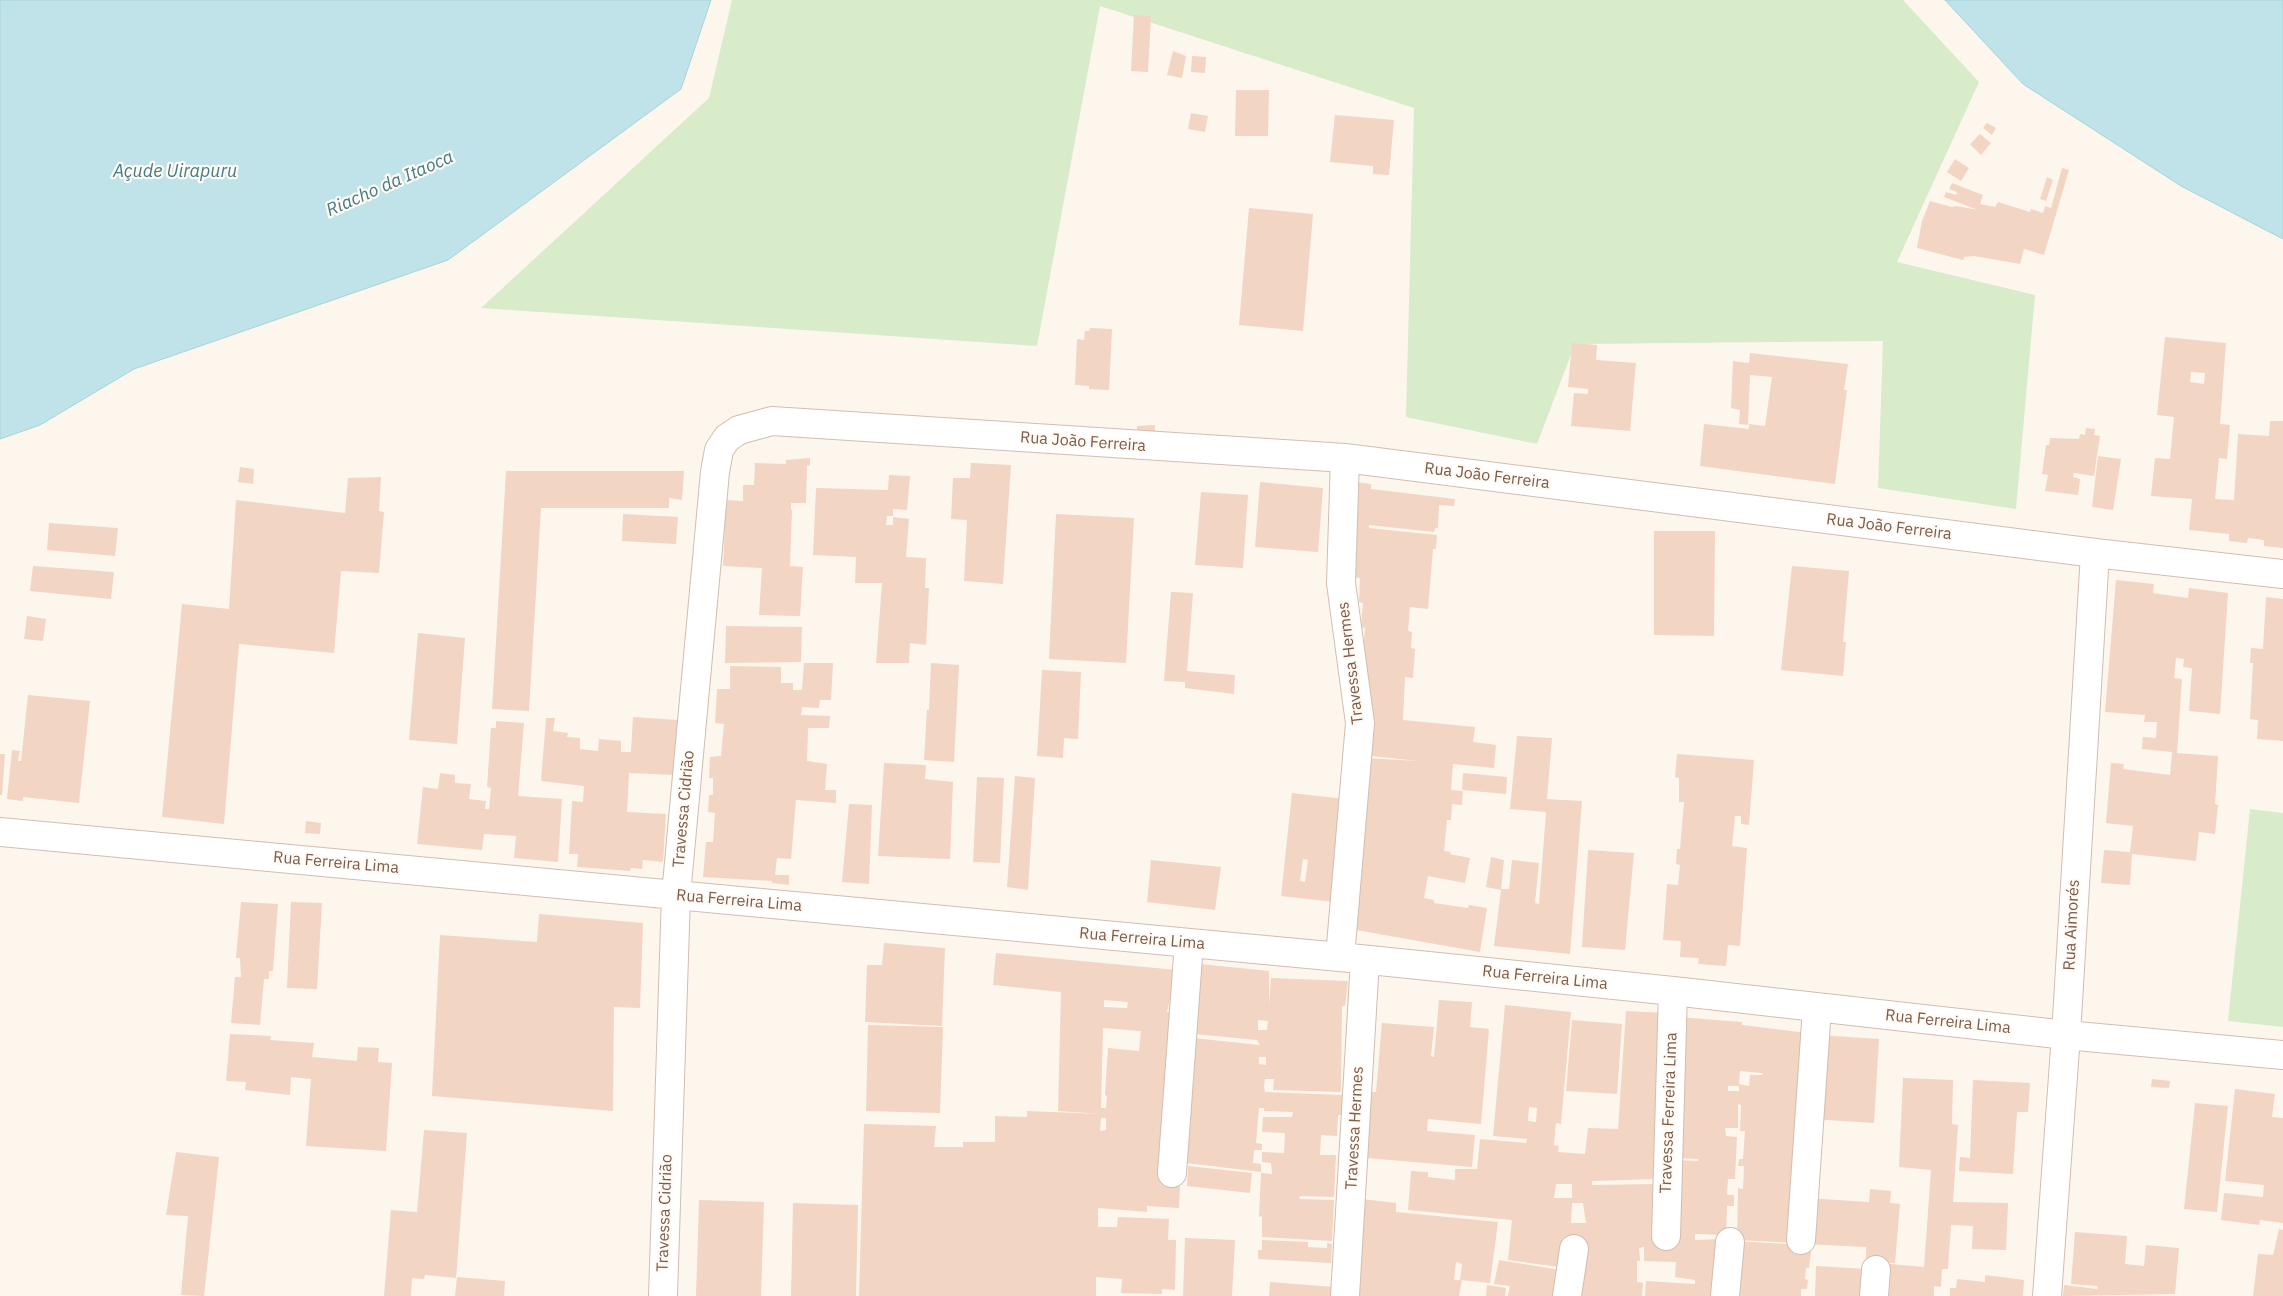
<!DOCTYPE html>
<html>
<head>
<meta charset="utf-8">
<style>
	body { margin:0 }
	canvas { display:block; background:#fdf6ec }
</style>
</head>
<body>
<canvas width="2283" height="1296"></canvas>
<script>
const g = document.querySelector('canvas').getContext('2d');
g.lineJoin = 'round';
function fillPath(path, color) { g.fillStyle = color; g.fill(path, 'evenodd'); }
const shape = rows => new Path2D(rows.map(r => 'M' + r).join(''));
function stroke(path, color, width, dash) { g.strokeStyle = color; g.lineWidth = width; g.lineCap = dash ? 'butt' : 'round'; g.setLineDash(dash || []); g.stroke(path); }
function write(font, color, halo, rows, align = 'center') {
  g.font = font + ' "IBM Plex Sans",sans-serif'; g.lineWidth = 4.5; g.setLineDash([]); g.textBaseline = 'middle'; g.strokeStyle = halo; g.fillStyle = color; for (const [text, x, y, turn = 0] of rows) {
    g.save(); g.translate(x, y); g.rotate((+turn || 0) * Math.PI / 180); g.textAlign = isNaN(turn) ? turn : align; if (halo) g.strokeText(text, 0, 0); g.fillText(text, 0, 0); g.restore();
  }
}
fillPath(shape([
	[732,0,1903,0,1979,82,1897,262,2035,295,2016,509,1878,488,1883,341,1575,344,1537,444,1406,417,1414,108,1100,6,1037,346,481,308,709,98],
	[2250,809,2283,813,2283,1027,2228,1021]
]), '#d8ecc9');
const water = shape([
	[0,0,711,0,681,89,448,260,134,369,40,425,0,439,0,0],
	[1945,0,2283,0,2283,239,2181,186,2023,84,1945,0]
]);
fillPath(water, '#bfe3e8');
stroke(water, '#a5d3da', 1);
fillPath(shape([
	[1134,15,1151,16,1148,72,1131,71],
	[1173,51,1186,56,1182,78,1167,75],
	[1192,56,1206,57,1205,73,1191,72],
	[1236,90,1269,90,1268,136,1235,136],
	[1191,113,1208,116,1205,132,1188,129],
	[1335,115,1394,120,1389,175,1373,174,1373,166,1330,162],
	[1987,123,1996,128,1992,135,1983,128],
	[1980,134,1991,143,1981,155,1970,144],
	[1955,159,1969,168,1961,181,1947,172],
	[2062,168,2069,170,2044,255,2024,249,2020,264,1974,256,1964,257,1963,260,1917,248,1922,221,1930,201,1952,207,1956,206,1978,210,1944,197,1946,192,1956,195,1957,192,1949,189,1952,183,1983,195,1980,204,1995,207,1998,202,2030,212,2031,209,2043,213,2045,206,2051,208],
	[2047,177,2053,180,2046,201,2040,199],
	[1249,208,1313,214,1303,331,1239,325],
	[1090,328,1112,329,1109,390,1089,389,1089,386,1075,385,1077,339,1084,340,1085,331,1089,331],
	[2165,337,2226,343,2220,424,2230,425,2227,459,2219,458,2215,499,2234,500,2238,434,2269,436,2270,421,2283,421,2283,548,2264,546,2264,540,2248,538,2247,543,2229,541,2229,534,2189,530,2192,499,2151,496,2155,458,2170,459,2174,417,2157,415],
	[2191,372,2205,373,2204,384,2190,382],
	[1572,343,1597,345,1596,360,1636,363,1630,431,1571,426,1574,393,1588,394,1588,389,1568,387],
	[1750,353,1848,364,1844,390,1847,390,1835,484,1700,466,1704,424,1749,429,1749,424,1765,426,1772,377,1750,375,1748,425,1739,424,1740,410,1731,408,1733,361,1749,363],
	[1155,425,1155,440,1137,432,1137,426],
	[2086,428,2095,429,2094,435,2100,436,2094,476,2074,473,2073,477,2080,479,2078,495,2045,491,2048,475,2042,474,2046,445,2049,445,2050,438,2079,439,2080,434,2085,435],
	[2098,456,2121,459,2113,510,2092,507],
	[810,458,810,466,807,465,806,503,791,503,791,510,792,510,790,566,803,567,800,616,759,615,762,568,723,566,726,500,743,501,743,485,754,485,755,463,786,464,786,460],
	[971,463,1011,465,1003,584,964,581,967,520,951,519,953,478,970,478],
	[240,467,254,469,253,484,238,482],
	[506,471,684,471,682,500,669,498,669,508,541,508,529,711,492,709],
	[889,475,910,476,907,510,893,509,893,516,887,516,886,525,893,525,893,517,909,519,906,557,926,558,925,588,929,588,926,645,910,643,909,663,876,663,882,583,855,583,856,557,813,555,816,488,888,490],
	[381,477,379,511,384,512,379,573,341,571,334,653,239,644,224,824,162,817,182,604,229,609,236,500,345,513,348,478],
	[1260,482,1323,488,1318,552,1255,547],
	[1356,482,1371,484,1371,489,1455,499,1454,506,1439,505,1438,528,1435,528,1434,532,1369,525,1369,528,1437,535,1436,549,1433,549,1428,609,1410,607,1408,631,1412,632,1411,648,1415,649,1413,678,1405,677,1403,720,1475,727,1473,742,1496,745,1494,768,1453,764,1451,790,1463,791,1462,805,1452,804,1451,820,1447,820,1444,851,1451,852,1450,854,1470,858,1465,883,1428,876,1424,898,1434,900,1434,903,1468,908,1469,905,1487,908,1480,952,1351,929,1364,758,1419,761,1371,756,1375,720,1366,719,1360,691,1365,628,1361,627,1363,603,1359,602,1360,578,1351,577,1356,540,1352,539],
	[1201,492,1248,495,1243,568,1195,565],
	[623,514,678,517,676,544,622,541],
	[1056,514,1134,518,1126,663,1049,659],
	[49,523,118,528,115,556,47,550],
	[1654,531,1715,531,1714,636,1654,635],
	[33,566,114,572,111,599,30,591],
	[1792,566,1849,571,1843,642,1846,642,1843,676,1781,670],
	[2116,580,2154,584,2153,593,2188,598,2189,588,2228,593,2220,714,2189,711,2192,668,2183,667,2184,659,2176,658,2174,678,2182,679,2177,753,2218,756,2215,804,2218,805,2215,834,2199,832,2196,861,2132,854,2130,885,2101,883,2104,850,2130,852,2133,826,2106,823,2111,763,2124,764,2123,769,2170,775,2172,752,2142,749,2143,737,2156,738,2157,722,2144,722,2145,715,2105,712],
	[1171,592,1193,593,1187,671,1235,675,1234,694,1185,688,1185,682,1164,681],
	[2266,597,2283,599,2283,741,2257,739,2258,720,2250,719,2253,663,2250,663,2251,648,2263,649],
	[27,616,46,619,43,641,24,639],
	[726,626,802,627,801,662,725,663],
	[418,633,465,638,457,744,409,740],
	[804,663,833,663,831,700,820,700,819,708,802,707,801,715,830,716,829,728,808,728,807,761,827,764,825,790,836,790,836,803,796,800,791,859,777,858,775,875,789,875,789,885,772,883,772,881,703,877,706,842,713,842,715,813,708,812,709,795,713,795,713,778,709,778,710,757,721,756,724,724,715,723,717,689,730,689,730,666,781,667,781,683,793,683,793,690,802,690],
	[931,663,959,665,954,762,924,760,927,710,929,710],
	[1042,670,1081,672,1078,739,1064,738,1063,758,1037,756],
	[28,695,90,701,79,803,23,797,23,801,7,799,12,750,20,751,18,761,21,761],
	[633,717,678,720,674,775,629,773,627,812,666,814,663,862,643,860,642,869,631,868,630,871,577,867,578,854,569,854,572,801,583,802,584,786,541,781,546,718,555,718,553,731,568,733,567,737,580,738,580,749,598,751,599,739,621,741,621,752,631,752],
	[496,721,524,723,518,796,562,799,558,862,514,858,516,836,484,834,482,850,417,844,423,787,438,789,440,773,455,775,455,783,471,784,469,799,486,801,485,809,489,809,491,788,487,787,491,728,496,728],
	[1517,736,1552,738,1547,799,1582,801,1570,954,1494,946,1501,890,1486,887,1491,857,1504,860,1501,889,1509,889,1512,860,1539,863,1535,903,1539,904,1546,812,1510,809],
	[0,754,5,754,2,795,0,795],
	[1677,754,1754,760,1749,825,1741,824,1741,816,1735,816,1732,846,1747,848,1740,946,1728,945,1726,966,1698,964,1699,958,1680,957,1681,941,1663,940,1667,884,1678,885,1680,865,1676,864,1677,849,1680,849,1684,802,1679,802,1679,778,1675,777],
	[884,763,926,765,925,779,953,782,950,859,878,856],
	[1463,773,1507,777,1506,794,1462,790],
	[1015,776,1035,778,1028,890,1007,887],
	[977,777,1004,778,1000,863,973,862],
	[1292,793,1344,799,1334,902,1281,896],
	[1303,859,1308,860,1305,882,1300,881],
	[849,804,872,805,869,884,842,882],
	[306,821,321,823,320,834,305,833],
	[1588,850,1634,853,1625,950,1582,947],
	[1151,860,1221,867,1215,910,1147,902],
	[241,902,278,904,273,971,269,971,269,979,264,979,260,1025,231,1023,235,977,241,977,240,958,236,958],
	[291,902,322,903,317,989,287,988],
	[539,914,643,923,640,1008,614,1007,613,1111,432,1096,440,935,537,942],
	[884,943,945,948,942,1026,865,1022,867,965,882,965],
	[996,953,1177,970,1167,1012,1174,1012,1167,1185,1180,1186,1179,1208,1147,1206,1147,1212,1098,1208,1098,1227,1117,1227,1118,1217,1169,1219,1168,1240,1176,1240,1175,1290,1162,1289,1162,1294,1121,1293,1122,1279,1096,1277,1096,1296,859,1296,864,1124,936,1126,934,1147,963,1147,963,1142,995,1142,995,1116,1027,1117,1027,1111,1101,1114,1058,1111,1061,992,993,985],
	[1104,1000,1128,1002,1127,1008,1104,1007],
	[1103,1028,1141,1031,1139,1051,1108,1048,1105,1095,1107,1096,1106,1108,1101,1108],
	[1101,1118,1106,1118,1106,1130,1100,1131],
	[1200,964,1269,971,1269,1005,1271,978,1348,981,1345,1006,1342,1006,1341,1092,1273,1090,1274,1079,1265,1079,1264,1086,1265,1092,1342,1095,1342,1115,1338,1115,1337,1136,1321,1135,1320,1155,1336,1155,1334,1197,1300,1196,1299,1199,1334,1200,1332,1241,1262,1237,1262,1216,1259,1217,1261,1173,1272,1174,1271,1163,1262,1162,1262,1152,1284,1153,1285,1133,1262,1132,1263,1117,1292,1117,1293,1112,1264,1111,1264,1108,1259,1108,1256,1143,1262,1144,1262,1150,1254,1150,1253,1163,1261,1164,1261,1172,1186,1163,1193,1038,1260,1045,1257,1040,1194,1034],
	[1258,1020,1268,1021,1267,1030,1258,1030],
	[1259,1057,1266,1057,1266,1065,1259,1064],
	[1439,1000,1472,1002,1470,1027,1489,1029,1481,1124,1428,1119,1427,1131,1475,1135,1472,1167,1367,1158,1371,1092,1376,1092,1382,1023,1434,1027,1431,1056,1434,1057],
	[1505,1005,1571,1012,1561,1124,1556,1123,1554,1145,1559,1146,1558,1152,1585,1154,1588,1128,1618,1129,1626,1011,1666,1013,1662,1132,1655,1131,1655,1143,1662,1144,1675,1160,1698,1161,1698,1159,1678,1158,1678,1017,1742,1022,1742,1025,1807,1033,1795,1191,1791,1190,1789,1218,1796,1243,1737,1240,1738,1188,1743,1189,1744,1166,1738,1166,1739,1159,1743,1159,1745,1131,1740,1131,1741,1105,1738,1104,1738,1128,1725,1128,1726,1136,1737,1137,1735,1179,1728,1179,1727,1195,1734,1195,1734,1206,1727,1206,1726,1235,1695,1234,1695,1240,1723,1239,1720,1296,1645,1296,1646,1281,1695,1284,1695,1280,1675,1277,1676,1262,1644,1261,1644,1247,1639,1248,1640,1261,1637,1261,1637,1282,1643,1283,1642,1296,1579,1296,1566,1268,1508,1260,1512,1220,1408,1210,1411,1171,1428,1172,1428,1177,1455,1180,1455,1169,1477,1169,1480,1139,1526,1143,1527,1139,1493,1136],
	[1740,1071,1762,1073,1763,1075,1750,1075,1749,1086,1739,1084],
	[1728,1086,1739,1086,1739,1091,1728,1091],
	[1529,1107,1537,1108,1536,1122,1528,1121],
	[1657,1179,1657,1184,1592,1185,1592,1181],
	[1556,1184,1572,1184,1572,1198,1554,1198],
	[1572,1203,1583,1203,1586,1223,1571,1223],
	[1572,1020,1622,1024,1617,1094,1566,1091],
	[868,1025,943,1027,940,1113,866,1111],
	[230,1034,271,1036,270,1040,314,1043,312,1057,357,1061,358,1047,379,1048,378,1062,392,1063,386,1151,306,1146,311,1079,291,1077,290,1095,245,1090,246,1082,226,1081],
	[1819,1035,1879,1039,1874,1123,1811,1119],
	[1903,1078,1953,1080,1952,1124,1958,1125,1953,1202,2008,1203,2006,1250,1972,1249,1973,1226,1951,1225,1948,1269,1942,1269,1941,1287,1934,1286,1934,1296,1879,1296,1880,1263,1924,1267,1931,1170,1899,1167],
	[2152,1079,2170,1081,2169,1088,2151,1087],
	[1973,1080,2030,1083,2028,1112,2017,1112,2013,1174,1959,1171,1960,1157,1970,1158],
	[2235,1089,2275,1094,2272,1117,2283,1118,2283,1223,2260,1220,2259,1225,2221,1220,2224,1193,2263,1197,2264,1185,2225,1181],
	[2195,1103,2228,1106,2217,1212,2184,1209],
	[424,1130,467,1133,456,1278,425,1275,424,1279,412,1278,411,1296,384,1296,391,1210,417,1212],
	[176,1152,219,1157,204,1296,181,1295,188,1216,166,1215],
	[1188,1166,1252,1173,1250,1193,1187,1186],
	[1870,1189,1891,1191,1890,1203,1900,1204,1895,1263,1866,1261,1866,1247,1804,1244,1806,1198,1869,1202],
	[1362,1199,1396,1203,1396,1212,1498,1222,1490,1283,1460,1280,1462,1264,1456,1262,1454,1280,1462,1280,1459,1296,1354,1296],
	[699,1200,764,1202,761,1296,696,1296],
	[793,1203,858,1205,856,1296,791,1296],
	[2279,1229,2283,1230,2283,1296,2253,1296,2258,1254,2273,1255],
	[2075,1232,2127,1236,2125,1264,2144,1266,2146,1245,2179,1248,2175,1294,2063,1296,2064,1285,2097,1289,2098,1286,2071,1284],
	[1185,1238,1235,1240,1232,1296,1183,1296],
	[1262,1240,1308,1242,1308,1247,1327,1248,1327,1243,1332,1244,1331,1263,1258,1259,1258,1250,1262,1250],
	[1737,1241,1802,1245,1802,1252,1811,1252,1809,1268,1806,1268,1805,1279,1808,1280,1807,1289,1801,1289,1801,1296,1732,1296],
	[1499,1260,1566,1271,1562,1296,1508,1296,1510,1286,1494,1284],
	[1816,1266,1867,1269,1865,1296,1815,1296],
	[1985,1275,2024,1280,2023,1296,1950,1296,1950,1288,1956,1288,1957,1279,1985,1282],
	[457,1277,505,1281,504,1296,455,1296],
	[1270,1282,1334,1287,1333,1296,1269,1296],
	[1487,1285,1506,1288,1505,1296,1486,1296]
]), '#f3d5c3');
const minor = shape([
	[0,832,1340,957,1673,991,2066,1035,2283,1055],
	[1340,957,1360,723,1341,583,1345,458],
	[1172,1173,1189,943],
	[1666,1236,1673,991],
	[1801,1240,1817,1008],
	[663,1296,676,895,715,472,719,450,727,438,739,430,772,421,1345,458,2095,553,2283,574],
	[1345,1296,1365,960],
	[1567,1296,1574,1249],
	[1725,1296,1730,1242],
	[1874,1296,1876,1270],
	[2047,1296,2066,1035,2095,553]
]);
stroke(minor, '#d1beb0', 30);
stroke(minor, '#fff', 28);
write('16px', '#7a5c4d', '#fffaf3', [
	["Rua João Ferreira",1083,442,4],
	["Rua João Ferreira",1487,476,7],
	["Rua João Ferreira",1889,527,7],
	["Travessa Hermes",1351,663,-97],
	["Travessa Cidrião",684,809,-85],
	["Rua Ferreira Lima",336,863,5],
	["Rua Ferreira Lima",739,901,5],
	["Rua Aimorés",2072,925,-87],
	["Rua Ferreira Lima",1142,939,5],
	["Rua Ferreira Lima",1545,978,6],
	["Rua Ferreira Lima",1948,1022,6],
	["Travessa Ferreira Lima",1669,1113,-88],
	["Travessa Hermes",1355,1128,-87],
	["Travessa Cidrião",665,1213,-88]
]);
write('italic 18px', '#437c86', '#fffaf3', [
	["Açude Uirapuru",175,172],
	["Riacho da Itaoca",390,184,-24]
]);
</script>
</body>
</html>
